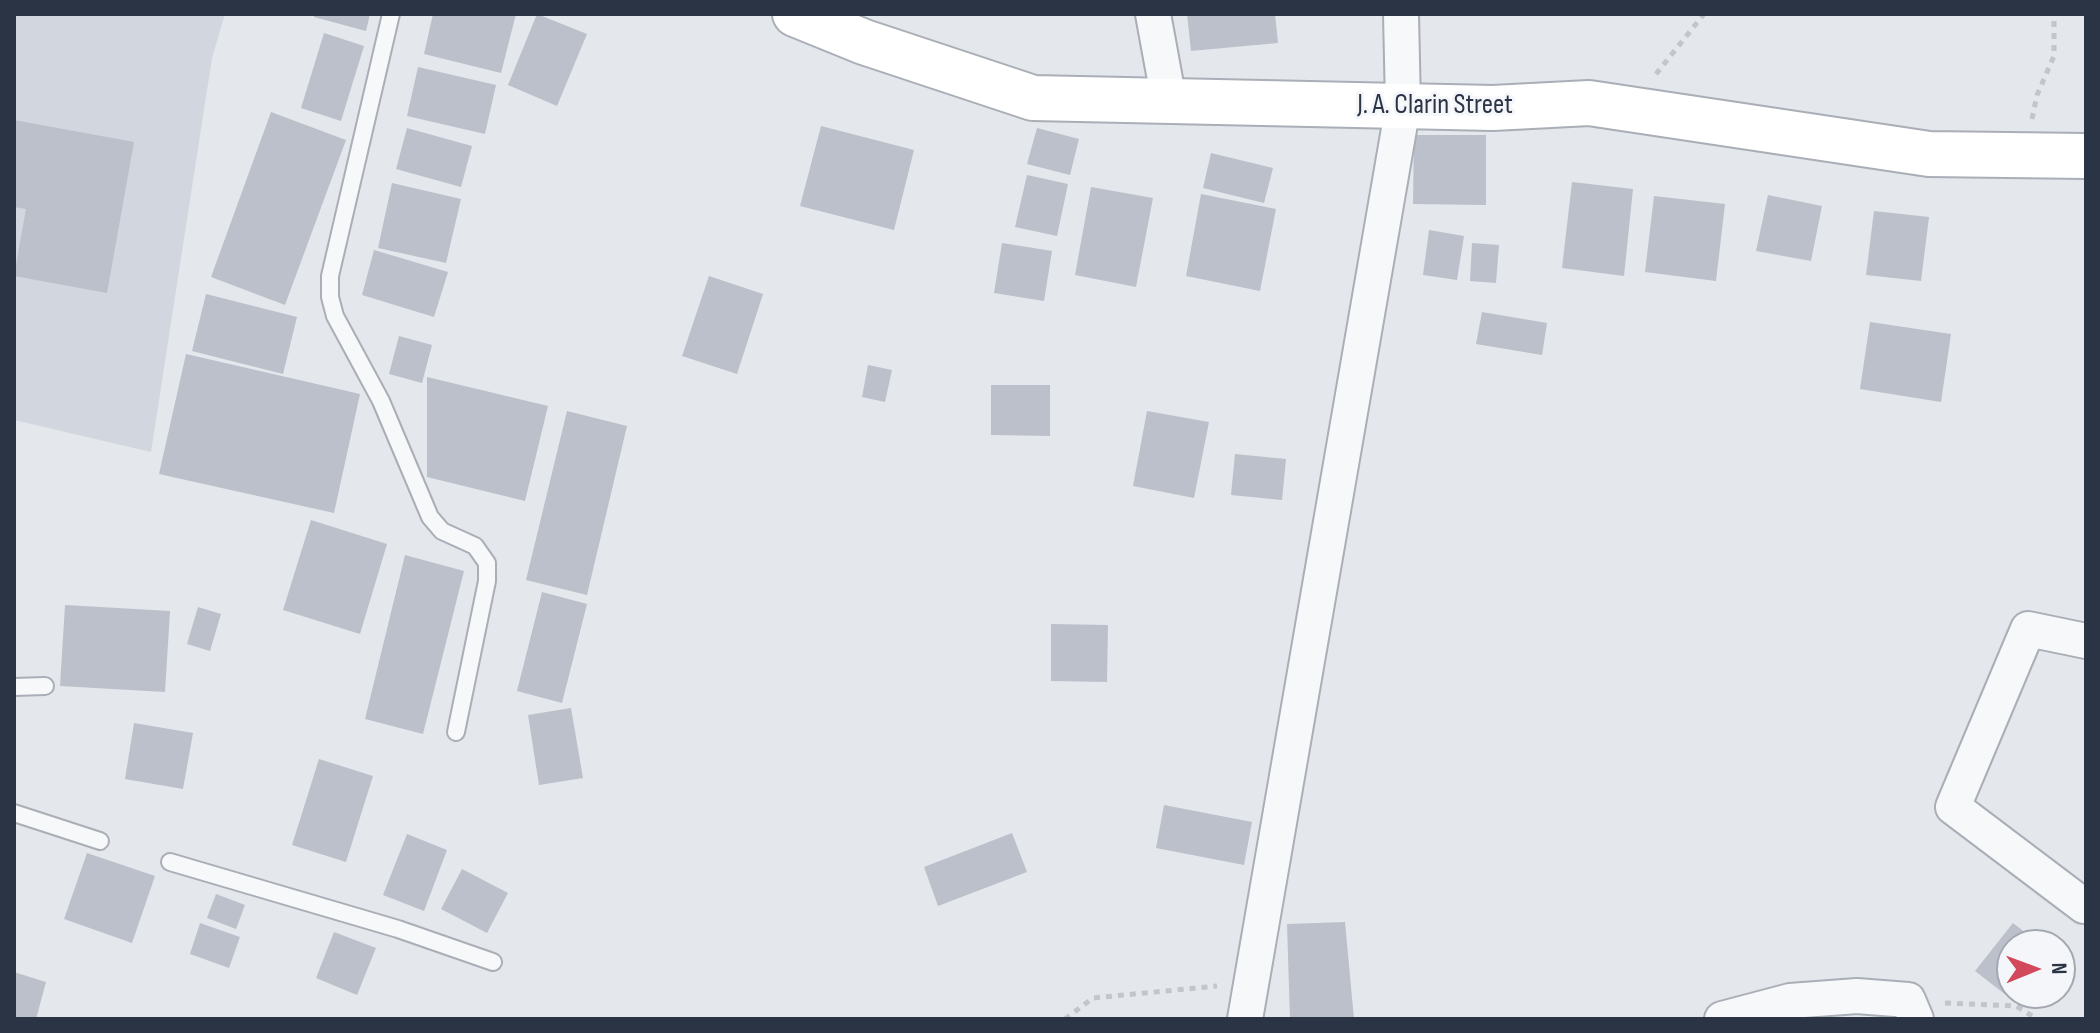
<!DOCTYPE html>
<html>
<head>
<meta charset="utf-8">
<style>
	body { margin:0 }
	#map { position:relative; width:2100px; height:1033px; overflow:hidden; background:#e4e7ec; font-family:"Sofia Sans Condensed",sans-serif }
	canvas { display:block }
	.frame { position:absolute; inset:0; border:16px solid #2b3445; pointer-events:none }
	.north { position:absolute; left:1996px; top:929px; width:80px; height:80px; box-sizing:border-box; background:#f4f6f9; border:2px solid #a4a8b1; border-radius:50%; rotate:89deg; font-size:22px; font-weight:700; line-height:32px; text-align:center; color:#2b3445 }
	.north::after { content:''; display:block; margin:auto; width:28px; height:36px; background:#d1495b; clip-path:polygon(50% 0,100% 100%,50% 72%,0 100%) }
</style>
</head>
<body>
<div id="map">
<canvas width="2100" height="1033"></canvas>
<div class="frame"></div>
<div class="north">N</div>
</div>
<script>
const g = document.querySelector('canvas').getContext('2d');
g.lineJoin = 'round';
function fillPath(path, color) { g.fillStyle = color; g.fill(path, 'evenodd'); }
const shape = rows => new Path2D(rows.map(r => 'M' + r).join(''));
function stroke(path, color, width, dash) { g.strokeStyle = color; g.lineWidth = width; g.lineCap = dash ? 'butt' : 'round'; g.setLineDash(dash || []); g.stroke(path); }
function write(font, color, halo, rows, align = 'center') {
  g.font = font + ' "Sofia Sans Condensed",sans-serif'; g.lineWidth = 6; g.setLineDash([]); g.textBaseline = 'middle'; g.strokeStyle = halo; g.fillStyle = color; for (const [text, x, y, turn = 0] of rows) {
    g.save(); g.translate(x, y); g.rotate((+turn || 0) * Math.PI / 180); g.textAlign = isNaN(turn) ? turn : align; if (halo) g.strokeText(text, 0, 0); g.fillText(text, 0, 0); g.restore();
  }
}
fillPath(shape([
	[14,14,225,14,212,58,151,452,14,420]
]), '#d2d6de');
fillPath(shape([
	[314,14,370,14,366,31,314,17],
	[433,14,516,14,501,73,424,54],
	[537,14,587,34,557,106,508,85],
	[1187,14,1275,14,1278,43,1191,51],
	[324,33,364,46,341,121,301,108],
	[418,67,496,85,485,134,407,116],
	[271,112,346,140,285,305,211,277],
	[14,120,134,142,107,293,14,276,26,209,14,207],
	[821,126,914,150,894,230,800,206],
	[407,128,472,146,461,187,396,169],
	[1037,128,1079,139,1070,175,1027,164],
	[1414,135,1486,135,1486,205,1413,204],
	[1211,153,1273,168,1264,203,1203,188],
	[1027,175,1068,184,1057,236,1015,227],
	[1572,182,1633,189,1624,276,1562,268],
	[392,183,461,199,446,263,378,248],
	[1091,187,1153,198,1136,287,1075,275],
	[1201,194,1276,209,1260,291,1186,276],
	[1768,195,1822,206,1811,261,1756,251],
	[1654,196,1725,204,1716,281,1645,272],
	[1874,211,1929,217,1921,281,1866,275],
	[1429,230,1464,236,1457,280,1423,275],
	[1002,243,1052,251,1044,301,994,293],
	[1472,243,1499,245,1496,283,1470,281],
	[374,250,448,272,434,317,362,295],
	[709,276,763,294,737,374,682,356],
	[206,294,297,317,283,374,192,351],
	[1482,312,1547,323,1542,355,1476,344],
	[1870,322,1951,334,1941,402,1860,389],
	[399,336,432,345,422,383,389,374],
	[186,354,360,394,334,513,159,474],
	[868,365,892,370,885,402,862,397],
	[427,377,548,406,525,501,427,477],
	[991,385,1050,385,1050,436,991,435],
	[567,411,627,426,587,595,526,580],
	[1147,411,1209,422,1194,498,1133,486],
	[1235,454,1286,459,1282,500,1231,495],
	[311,520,387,544,360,634,283,610],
	[405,555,464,571,423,734,365,719],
	[542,592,587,604,562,703,517,691],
	[65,605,170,611,165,692,60,686],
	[198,607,221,614,210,651,187,644],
	[1051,624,1108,625,1107,682,1051,681],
	[571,708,583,778,539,785,528,715],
	[134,723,193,733,183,789,125,779],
	[319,759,373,776,346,862,292,845],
	[1164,805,1252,822,1244,865,1156,848],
	[1012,833,1027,872,938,906,924,867],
	[407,834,447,850,424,911,383,895],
	[87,853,155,876,132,943,64,919],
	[462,869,508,893,487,933,441,909],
	[216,894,245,905,236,929,207,918],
	[1345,922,1354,1019,1290,1019,1287,924],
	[200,923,240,937,229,968,190,954],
	[2013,923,2041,945,2012,945,2012,987,2006,995,1975,971],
	[334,932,376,948,357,995,316,978],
	[14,972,46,982,36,1019,14,1019]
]), '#bbc0ca');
const lane = shape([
	[391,14,330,276,330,297,335,316,381,401,430,517,442,531,475,546,487,563,487,581,456,732],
	[14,687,45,686],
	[14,813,100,841],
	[170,862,398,929,493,962]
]);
const street = shape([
	[1153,14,1169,101],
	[2086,641,2028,629,1953,807,2084,906,2086,904],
	[1245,1019,1403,106,1401,14],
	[1722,1019,1790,1001,1857,996,1908,1000,1916,1019]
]);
const secondary = shape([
	[795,14,864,42,1033,98,1493,108,1589,103,1929,154,2086,156]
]);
stroke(lane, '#a9aeb7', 20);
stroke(street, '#a9aeb7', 38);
stroke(secondary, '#a9aeb7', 48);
stroke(shape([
	[1656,74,1704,14],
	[2032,119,2037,95,2054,56,2054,14],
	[1945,1003,2016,1006,2037,1019],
	[1065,1019,1093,998,1217,986]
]), '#c2c5cb', 5, [6, 6]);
stroke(lane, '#f7f8fa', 16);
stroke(street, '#f7f8fa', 34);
stroke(secondary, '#fff', 44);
write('28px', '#2b3445', '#f4f6f9', [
	["J. A. Clarin Street",1435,106]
]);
</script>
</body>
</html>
